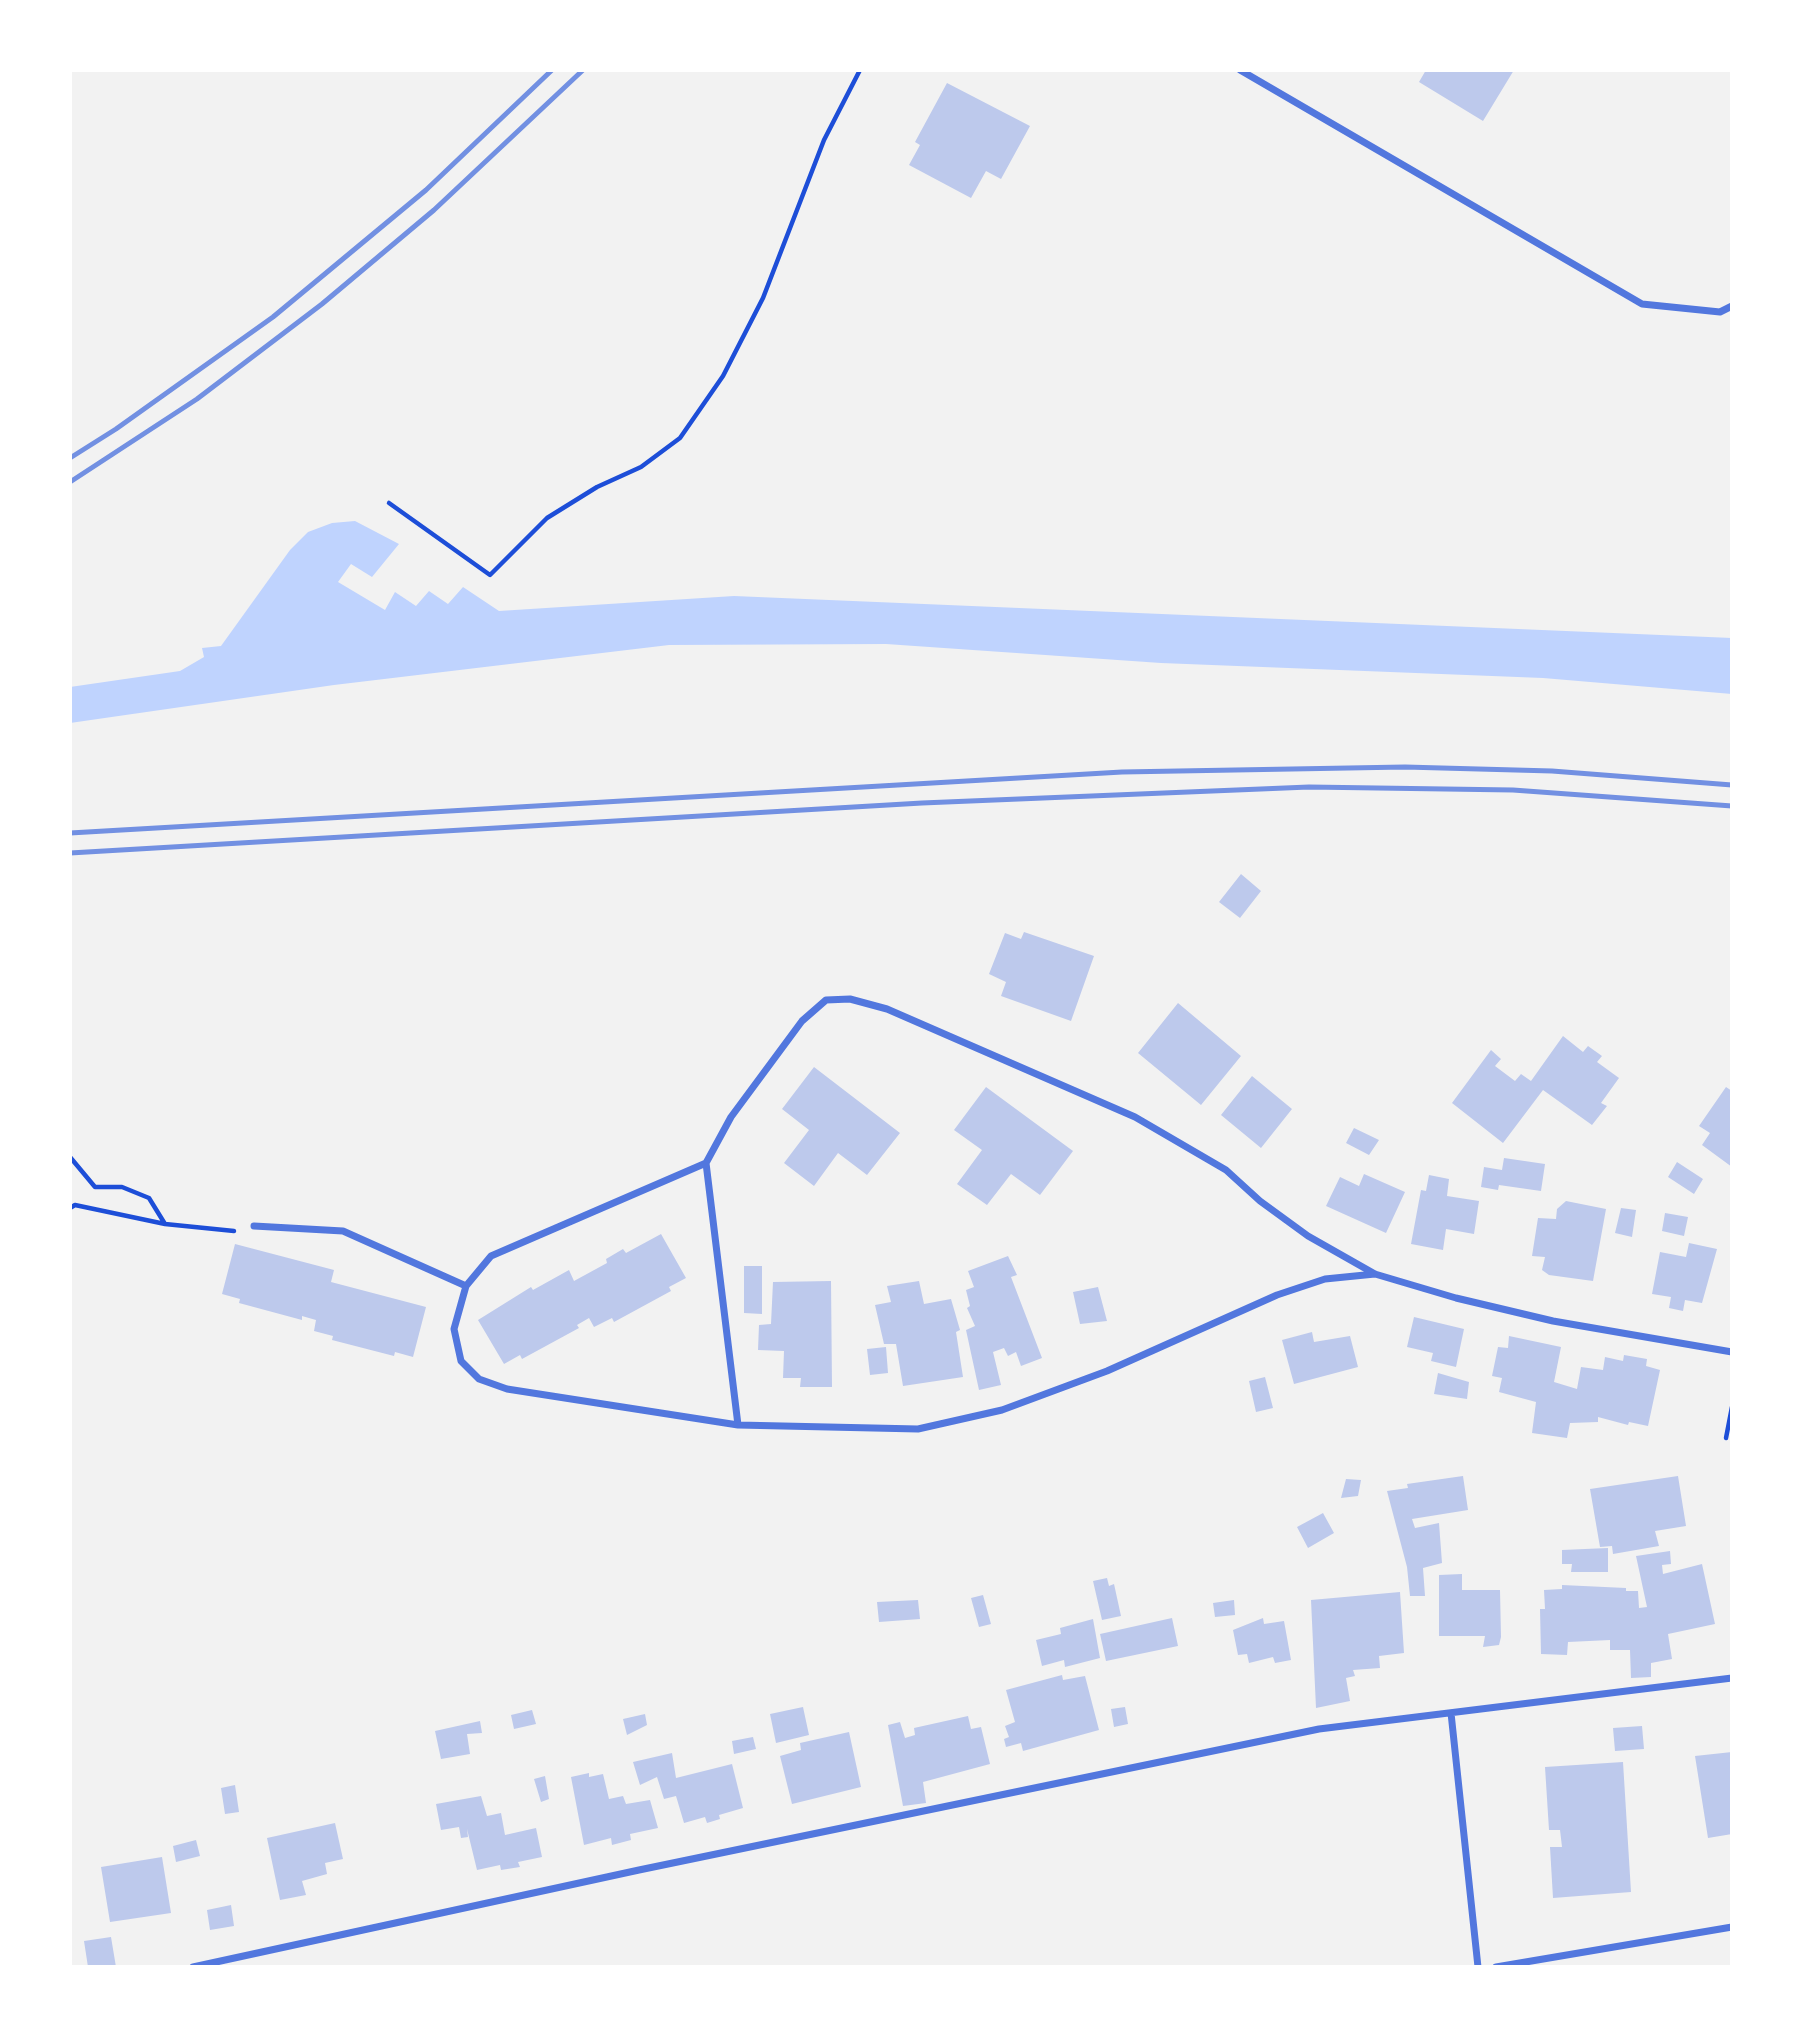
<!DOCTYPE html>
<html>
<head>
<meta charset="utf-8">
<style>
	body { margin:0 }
	#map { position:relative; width:1802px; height:2037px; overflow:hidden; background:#f2f2f2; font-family:Montserrat,sans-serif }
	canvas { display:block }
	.frame { position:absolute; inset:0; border:72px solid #fff; pointer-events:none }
</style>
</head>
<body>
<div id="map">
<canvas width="1802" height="2037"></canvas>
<div class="frame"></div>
</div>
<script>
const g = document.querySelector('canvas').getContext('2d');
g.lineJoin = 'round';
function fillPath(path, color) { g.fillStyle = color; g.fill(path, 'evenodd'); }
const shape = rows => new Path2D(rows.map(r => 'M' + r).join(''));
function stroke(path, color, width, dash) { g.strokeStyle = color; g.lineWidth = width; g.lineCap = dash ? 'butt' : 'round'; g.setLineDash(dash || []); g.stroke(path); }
fillPath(shape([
	[355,521,399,544,372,577,351,564,338,582,385,610,395,592,416,606,429,591,448,604,463,587,499,611,734,596,1732,638,1732,694,1543,678,1161,663,886,644,669,645,334,685,70,723,70,687,180,671,204,657,202,648,221,646,290,550,308,532,332,523]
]), '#bfd3fe');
fillPath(shape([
	[1426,70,1514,70,1483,121,1419,82],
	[947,83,1030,126,1001,179,986,171,971,198,909,165,920,145,915,142],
	[1241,874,1261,891,1240,918,1219,902],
	[1024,932,1094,956,1071,1021,1001,996,1006,982,989,974,1005,933,1021,939],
	[1178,1003,1241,1056,1201,1105,1138,1053],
	[1563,1036,1583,1052,1588,1046,1602,1056,1597,1062,1619,1078,1601,1103,1607,1106,1592,1125,1543,1090,1503,1143,1452,1103,1491,1050,1501,1059,1495,1066,1515,1081,1521,1074,1531,1081],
	[814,1067,900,1133,867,1175,838,1153,814,1186,784,1163,809,1130,782,1109],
	[1252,1076,1292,1109,1261,1148,1221,1115],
	[986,1087,1073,1151,1040,1195,1011,1174,987,1205,957,1184,982,1150,954,1130],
	[1726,1087,1732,1091,1732,1167,1702,1145,1710,1133,1699,1126],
	[1354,1128,1379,1140,1369,1155,1346,1143],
	[1504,1158,1545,1164,1541,1191,1499,1185,1498,1190,1481,1187,1484,1167,1502,1170],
	[1677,1162,1703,1179,1694,1194,1668,1177],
	[1364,1174,1405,1192,1386,1233,1326,1206,1340,1177,1359,1186],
	[1429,1175,1449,1179,1447,1196,1479,1201,1474,1234,1446,1229,1443,1250,1411,1244,1421,1190,1426,1191],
	[1566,1201,1606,1209,1593,1281,1549,1275,1542,1270,1545,1257,1532,1256,1538,1218,1556,1219,1557,1209],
	[1621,1208,1636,1210,1632,1237,1615,1233],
	[1665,1213,1688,1217,1684,1236,1662,1231],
	[661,1234,686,1278,669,1287,671,1291,614,1322,612,1318,594,1327,589,1318,577,1325,579,1328,522,1359,520,1355,504,1364,478,1320,531,1287,533,1290,569,1270,574,1281,607,1263,606,1259,623,1249,626,1253],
	[1689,1243,1717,1249,1702,1303,1685,1300,1683,1311,1669,1308,1671,1297,1652,1294,1660,1252,1686,1257],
	[235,1244,334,1270,331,1282,426,1307,413,1357,395,1352,394,1356,332,1340,333,1336,314,1331,316,1320,302,1316,302,1320,239,1303,240,1299,222,1294],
	[1008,1256,1017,1275,1011,1277,1042,1358,1021,1366,1016,1352,1008,1356,1004,1348,993,1352,1001,1385,979,1390,966,1330,975,1326,967,1308,970,1306,966,1290,974,1287,968,1271],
	[744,1266,762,1266,762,1314,744,1313],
	[831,1281,832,1387,800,1387,801,1378,783,1378,784,1351,758,1350,759,1325,771,1324,773,1282],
	[919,1281,924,1304,951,1299,960,1330,956,1332,963,1377,903,1386,896,1344,884,1344,875,1305,891,1302,887,1286],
	[1098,1287,1107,1321,1080,1324,1073,1292],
	[1414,1317,1464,1329,1456,1367,1431,1361,1433,1353,1407,1347],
	[1312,1332,1314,1342,1350,1336,1358,1367,1294,1384,1282,1340],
	[1509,1336,1561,1347,1554,1382,1577,1389,1581,1367,1603,1370,1605,1357,1623,1361,1624,1355,1647,1359,1646,1366,1660,1370,1648,1426,1629,1422,1628,1425,1598,1417,1598,1422,1570,1423,1567,1438,1532,1433,1536,1402,1499,1392,1502,1378,1492,1376,1498,1347,1508,1348],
	[886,1347,888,1373,870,1375,867,1349],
	[1438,1373,1469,1382,1467,1399,1434,1394],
	[1265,1377,1273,1408,1256,1412,1249,1381],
	[1463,1476,1468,1510,1412,1519,1415,1528,1439,1523,1442,1563,1423,1568,1425,1596,1410,1596,1407,1567,1387,1491,1408,1488,1407,1484],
	[1678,1476,1686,1526,1655,1531,1659,1546,1613,1554,1612,1546,1600,1547,1590,1489],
	[1346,1479,1361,1480,1358,1496,1341,1498],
	[1323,1513,1334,1533,1308,1548,1297,1527],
	[1608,1548,1608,1572,1571,1572,1572,1564,1562,1564,1562,1550],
	[1670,1551,1671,1564,1662,1565,1663,1574,1702,1564,1715,1624,1668,1634,1672,1659,1651,1663,1651,1677,1631,1678,1630,1650,1610,1650,1610,1640,1568,1642,1567,1655,1541,1654,1540,1609,1545,1609,1544,1590,1562,1589,1562,1585,1626,1588,1626,1591,1638,1591,1639,1608,1647,1607,1636,1556],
	[1462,1574,1462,1590,1500,1590,1501,1637,1499,1645,1483,1647,1485,1636,1439,1636,1439,1575],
	[1107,1578,1109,1586,1114,1584,1121,1616,1102,1620,1093,1581],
	[1400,1592,1404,1653,1379,1656,1380,1668,1353,1670,1355,1676,1346,1678,1350,1701,1316,1708,1311,1600],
	[983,1595,991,1624,979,1627,971,1598],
	[918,1600,920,1619,879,1622,877,1602],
	[1234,1600,1235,1615,1215,1617,1213,1603],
	[1172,1618,1178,1646,1106,1661,1100,1634],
	[1263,1618,1264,1624,1284,1621,1291,1660,1275,1663,1273,1657,1249,1663,1247,1654,1238,1655,1233,1630],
	[1093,1619,1100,1658,1065,1667,1064,1660,1042,1666,1036,1640,1061,1634,1060,1628],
	[1062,1675,1063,1680,1085,1676,1099,1730,1023,1751,1021,1743,1006,1747,1004,1739,1009,1737,1005,1726,1015,1722,1006,1690],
	[803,1707,809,1735,776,1743,770,1714],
	[1125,1707,1128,1724,1114,1727,1111,1709],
	[532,1710,536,1724,514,1729,511,1715],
	[645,1714,647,1725,627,1735,623,1719],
	[968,1716,971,1729,981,1727,990,1764,923,1782,926,1803,903,1806,888,1725,900,1722,905,1738,915,1735,914,1728],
	[480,1721,482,1733,467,1734,470,1754,441,1759,435,1731],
	[1642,1726,1644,1749,1615,1751,1613,1728],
	[849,1732,861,1787,792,1804,780,1756,801,1750,800,1743],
	[753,1737,756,1749,734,1754,732,1741],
	[1732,1752,1732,1834,1708,1838,1695,1756],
	[672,1753,676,1778,732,1764,743,1808,719,1815,720,1819,707,1823,705,1817,684,1823,676,1796,664,1799,657,1777,640,1785,633,1762],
	[1623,1762,1631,1892,1553,1898,1550,1847,1562,1847,1560,1830,1549,1830,1545,1767],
	[589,1773,589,1777,603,1774,609,1799,623,1796,626,1804,650,1800,658,1828,630,1834,631,1840,612,1845,611,1838,584,1845,571,1777],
	[545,1776,549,1799,541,1802,534,1779],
	[235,1785,239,1812,225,1814,221,1788],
	[481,1796,487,1816,501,1813,505,1835,536,1828,542,1857,518,1862,520,1867,501,1870,500,1865,477,1870,467,1829,468,1837,461,1838,459,1827,441,1830,436,1804],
	[335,1823,343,1859,325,1863,327,1874,302,1881,306,1895,280,1900,267,1838],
	[196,1840,200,1856,176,1862,173,1846],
	[162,1857,171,1913,110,1922,101,1867],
	[231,1905,234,1926,210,1930,207,1910],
	[111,1937,116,1967,88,1967,84,1941]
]), '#bdc9ec');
stroke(shape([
	[389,503,490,575,547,518,597,487,641,467,680,438,723,376,763,298,824,140,860,70],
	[70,1157,95,1187,122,1187,149,1198,165,1224],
	[70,1208,75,1205,165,1224,234,1231],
	[1726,1438,1732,1407]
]), '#1d4ed8', 4.5);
stroke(shape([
	[1240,70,1642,304,1720,312,1732,306],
	[706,1163,738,1425],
	[254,1226,343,1231,466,1286],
	[1375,1274,1325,1279,1277,1295,1107,1371,1002,1410,918,1429,738,1425,507,1389,479,1379,461,1361,454,1329,466,1286,491,1256,706,1163,731,1117,802,1021,826,1000,850,999,887,1009,1135,1117,1226,1170,1260,1201,1308,1236,1375,1274,1456,1298,1553,1321,1732,1352],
	[1451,1713,1478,1967],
	[193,1967,639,1870,1319,1729,1732,1678],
	[1496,1967,1732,1927]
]), '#5277de', 7);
stroke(shape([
	[70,458,116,429,273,317,426,190,552,70],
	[70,482,197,399,322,304,434,210,583,70],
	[70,833,1122,772,1405,767,1552,771,1732,785],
	[70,853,922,803,1309,787,1513,790,1732,806]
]), '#7290e2', 5);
</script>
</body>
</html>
